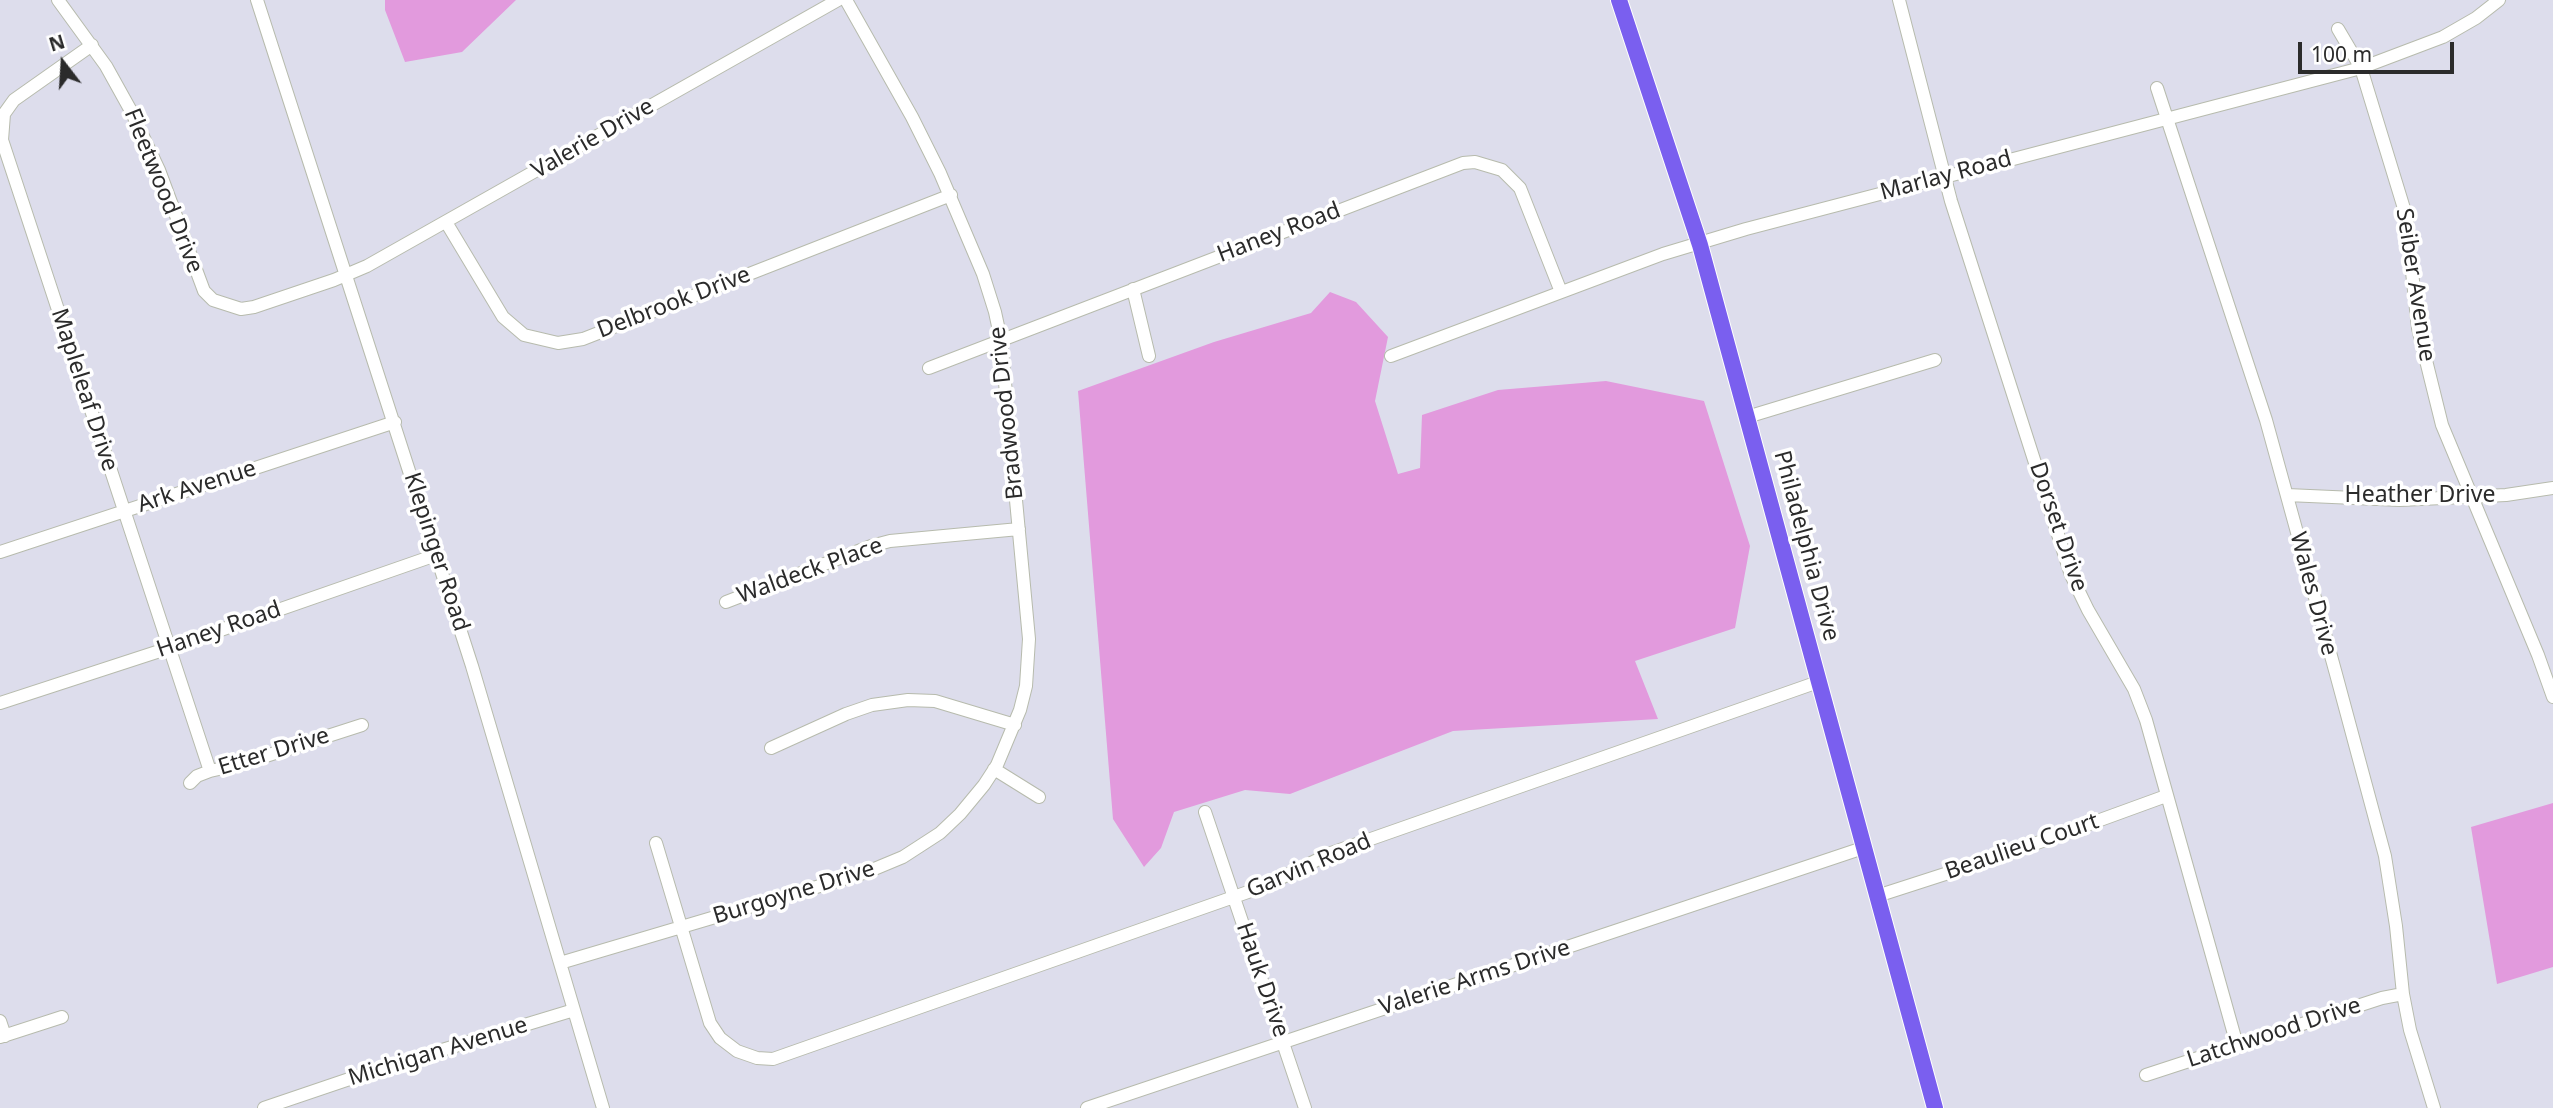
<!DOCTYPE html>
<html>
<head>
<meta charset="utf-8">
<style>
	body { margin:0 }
	#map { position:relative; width:2553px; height:1108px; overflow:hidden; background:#ddddec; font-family:"Noto Sans",sans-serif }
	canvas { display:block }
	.north { position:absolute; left:28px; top:28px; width:70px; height:70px; -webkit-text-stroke:5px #fff; paint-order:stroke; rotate:343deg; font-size:19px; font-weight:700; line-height:28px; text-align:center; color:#2b2b2b }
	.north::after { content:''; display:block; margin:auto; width:24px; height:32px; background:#2b2b2b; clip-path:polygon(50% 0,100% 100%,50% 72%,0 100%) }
	.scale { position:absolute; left:2298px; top:42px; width:156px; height:32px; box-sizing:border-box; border:4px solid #2b2b2b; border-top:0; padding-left:9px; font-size:21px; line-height:24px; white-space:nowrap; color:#2b2b2b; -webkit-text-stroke:5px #fff; paint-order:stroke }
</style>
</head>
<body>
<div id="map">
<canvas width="2553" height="1108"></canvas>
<div class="north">N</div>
<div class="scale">100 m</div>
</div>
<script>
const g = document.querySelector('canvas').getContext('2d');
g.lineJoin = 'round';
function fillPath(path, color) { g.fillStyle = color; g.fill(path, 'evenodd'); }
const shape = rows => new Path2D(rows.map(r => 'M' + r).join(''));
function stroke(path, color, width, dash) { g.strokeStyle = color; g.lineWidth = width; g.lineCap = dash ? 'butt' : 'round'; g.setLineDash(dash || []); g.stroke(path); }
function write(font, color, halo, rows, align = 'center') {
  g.font = font + ' "Noto Sans",sans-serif'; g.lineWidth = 7; g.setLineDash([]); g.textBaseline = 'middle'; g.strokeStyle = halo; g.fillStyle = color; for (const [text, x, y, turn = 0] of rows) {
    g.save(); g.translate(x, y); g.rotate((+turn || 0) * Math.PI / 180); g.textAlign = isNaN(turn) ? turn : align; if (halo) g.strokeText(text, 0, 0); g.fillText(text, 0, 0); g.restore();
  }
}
fillPath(shape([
	[385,0,516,0,462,52,405,62,385,10],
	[1330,292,1356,302,1388,337,1375,401,1398,474,1420,468,1422,415,1498,390,1606,381,1704,401,1750,546,1735,628,1635,661,1658,719,1453,731,1290,794,1245,790,1174,812,1161,848,1144,867,1113,819,1078,391,1214,342,1311,313],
	[2553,803,2553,967,2497,984,2471,827]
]), '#e29add');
const minor = shape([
	[58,0,106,66,131,111,159,170,204,291,213,300,241,309,254,307,334,280,367,266,838,0],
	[257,0,472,666,603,1108],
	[1899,0,1951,201,2071,575,2088,610,2134,689,2146,720,2237,1045],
	[2338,29,2361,68,2406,215,2418,328,2442,425,2538,655,2553,697],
	[92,45,14,100,4,114,2,140,210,771],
	[2157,88,2266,420,2336,674,2385,856,2396,926,2403,994,2410,1030,2434,1108],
	[446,222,503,317,524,335,558,343,583,339,951,195],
	[1133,289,1149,356],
	[1391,356,1663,254,1746,229,2361,68,2443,37,2476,18,2499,0],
	[929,368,1463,163,1475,162,1502,170,1520,188,1561,292],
	[1747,417,1935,360],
	[2287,495,2400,500,2506,495,2553,488],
	[0,552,395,422],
	[726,602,871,546,890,541,1019,529],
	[0,703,169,648,436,555],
	[771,748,846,714,872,705,908,700,935,701,1015,725],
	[994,769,1039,797],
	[190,783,197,776,210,771,241,764,362,725],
	[1205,812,1305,1108],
	[656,843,710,1023,720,1038,737,1051,757,1058,773,1059,1265,886,1331,853,1818,682],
	[1877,896,2004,855,2166,796],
	[560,963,867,872,903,857,940,833,960,814,984,785,997,765,1020,710,1026,686,1029,639,1001,340,995,312,983,274,940,173,912,117,846,0],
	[0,1021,5,1036],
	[0,1037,62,1017],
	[2146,1075,2382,998,2403,994],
	[264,1108,376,1070,574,1010],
	[1087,1108,1863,848]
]);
const major = shape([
	[1619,0,1700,245,1935,1108]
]);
stroke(minor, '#b7bbad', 14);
stroke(major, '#fff', 18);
stroke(minor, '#fff', 12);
stroke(major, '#7a5fef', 16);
write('23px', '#2b2b2b', '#fff', [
	["Valerie Drive",593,139,-30],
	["Marlay Road",1946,176,-15],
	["Fleetwood Drive",163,191,68],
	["Haney Road",1279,233,-21],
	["Seiber Avenue",2415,285,81],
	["Delbrook Drive",674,303,-21],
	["Mapleleaf Drive",84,390,72],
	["Bradwood Drive",1007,413,-96],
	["Ark Avenue",197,487,-18],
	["Heather Drive",2420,495],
	["Dorset Drive",2058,527,71],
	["Philadelphia Drive",1806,546,75],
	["Klepinger Road",436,552,72],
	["Waldeck Place",810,571,-20],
	["Wales Drive",2313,594,75],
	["Haney Road",219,630,-19],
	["Etter Drive",274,752,-17],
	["Beaulieu Court",2022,847,-19],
	["Garvin Road",1309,866,-23],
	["Burgoyne Drive",794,893,-17],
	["Valerie Arms Drive",1475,978,-18],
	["Hauk Drive",1262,980,71],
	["Latchwood Drive",2274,1033,-18],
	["Michigan Avenue",438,1052,-17]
]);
</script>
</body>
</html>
